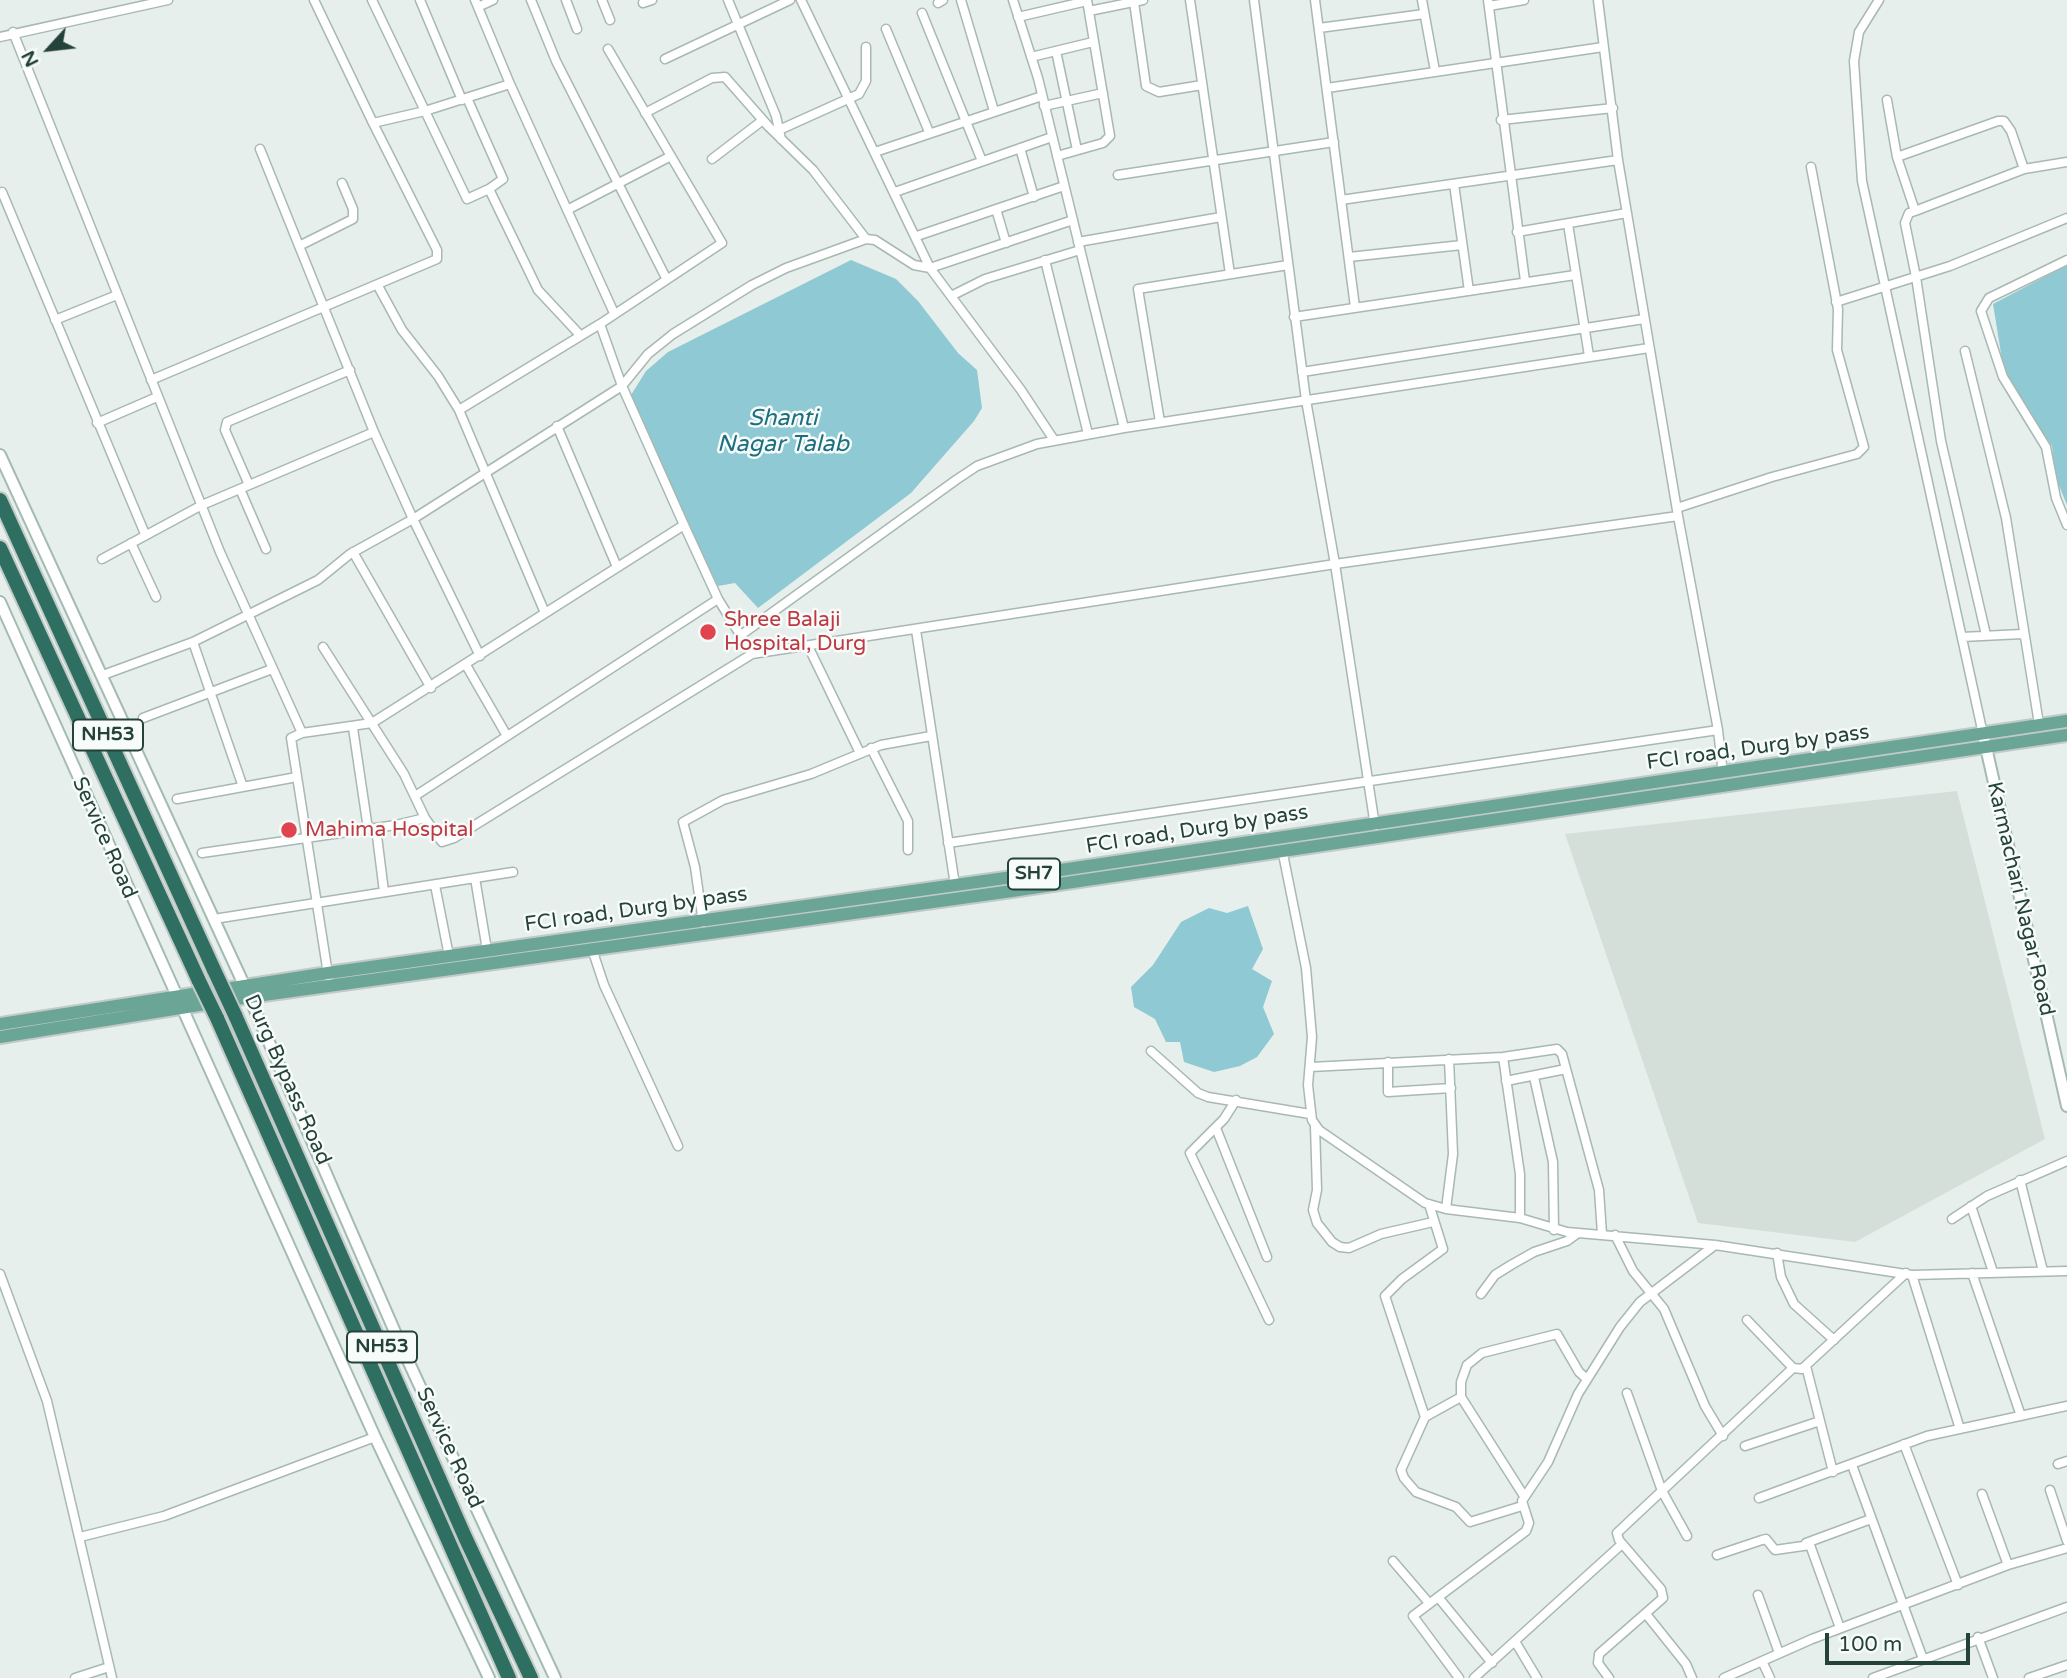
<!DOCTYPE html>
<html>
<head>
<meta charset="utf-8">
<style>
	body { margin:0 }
	#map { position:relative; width:2067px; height:1678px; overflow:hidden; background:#e6efeb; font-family:"Varela Round",sans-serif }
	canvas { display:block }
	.north { position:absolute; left:14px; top:14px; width:70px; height:70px; -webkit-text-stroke:5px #f7fbf9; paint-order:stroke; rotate:243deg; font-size:19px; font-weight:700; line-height:28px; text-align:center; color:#24423a }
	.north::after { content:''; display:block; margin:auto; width:24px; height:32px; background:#24423a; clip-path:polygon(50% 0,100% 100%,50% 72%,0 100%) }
	.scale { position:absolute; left:1825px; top:1633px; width:145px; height:32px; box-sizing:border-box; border:4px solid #24423a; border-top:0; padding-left:9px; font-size:21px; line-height:24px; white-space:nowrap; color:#24423a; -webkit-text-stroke:5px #f7fbf9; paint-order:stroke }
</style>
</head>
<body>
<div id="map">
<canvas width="2067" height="1678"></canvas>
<div class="north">N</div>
<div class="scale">100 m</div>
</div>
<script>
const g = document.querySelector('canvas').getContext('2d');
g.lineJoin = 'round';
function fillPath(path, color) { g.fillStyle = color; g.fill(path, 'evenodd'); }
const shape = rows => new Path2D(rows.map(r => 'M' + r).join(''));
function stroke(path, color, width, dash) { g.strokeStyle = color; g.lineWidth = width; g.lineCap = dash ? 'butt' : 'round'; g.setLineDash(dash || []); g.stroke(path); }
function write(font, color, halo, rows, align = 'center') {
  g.font = font + ' "Varela Round",sans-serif'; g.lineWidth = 5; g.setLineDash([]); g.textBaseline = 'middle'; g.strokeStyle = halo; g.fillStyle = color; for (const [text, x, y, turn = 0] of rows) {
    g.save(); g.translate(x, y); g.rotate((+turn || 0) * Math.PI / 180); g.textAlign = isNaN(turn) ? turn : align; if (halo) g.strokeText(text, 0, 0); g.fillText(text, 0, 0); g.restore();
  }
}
fillPath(shape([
	[1957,791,2045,1139,1855,1242,1698,1223,1565,834]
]), '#d4dfda');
fillPath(shape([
	[851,260,896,279,918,301,958,353,977,370,982,408,974,421,911,493,758,608,735,583,718,586,684,517,631,395,646,371,668,352],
	[2067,265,2067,505,2055,476,2052,446,2015,393,2004,372,1993,304],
	[1248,906,1263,949,1252,969,1272,981,1263,1007,1274,1034,1257,1057,1240,1066,1214,1072,1184,1062,1180,1042,1166,1042,1155,1019,1134,1007,1131,987,1153,965,1181,922,1209,908,1227,913]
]), '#8ec9d4');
const street = shape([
	[314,0,373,123],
	[372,0,467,199,489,189,538,290,580,335],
	[420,0,462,100],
	[531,0,556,61,666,278],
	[566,0,577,29],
	[602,0,610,20],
	[728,0,776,116,781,139],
	[801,0,930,268,1021,390,1054,440],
	[961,0,994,111],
	[1013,0,1038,78,1124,428],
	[1190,0,1230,274],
	[1254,0,1306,400,1335,564,1375,826],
	[1315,0,1355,307],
	[1422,0,1435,71],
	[1488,0,1525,281],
	[1598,0,1618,160,1678,516,1718,730,1723,774],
	[1879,0,1859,32,1854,61,1862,181,1983,734],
	[1134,2,1146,86,1159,92,1202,85],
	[643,3,652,0],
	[938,3,943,0],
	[1489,6,1524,0],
	[478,7,493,0],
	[1089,11,1143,0],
	[922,13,982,161],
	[1018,17,1087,1],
	[1319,28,1424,14],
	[886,29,929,132],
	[13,32,220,552,302,733],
	[0,37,168,0],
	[1056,51,1077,150],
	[1031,57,1093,42],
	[665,59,790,0],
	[510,84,614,313],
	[1327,88,1603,47],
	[467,98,503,179,489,189],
	[1887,100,1897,157,1915,211],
	[1044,106,1103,93],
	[645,113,712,78,725,77,769,127,813,170,866,239],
	[1501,120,1613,108],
	[779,130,859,94,866,81,866,47],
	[1020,148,1034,197],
	[260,149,374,432,413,519,480,656],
	[875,152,1042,96],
	[1057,156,1103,143,1110,136,1087,0],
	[1897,157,1998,121,2004,121,2011,131,2024,169],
	[712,159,763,120],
	[1118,175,1334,142],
	[1454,184,1469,291],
	[2,192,145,534],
	[895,192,1052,137],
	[1341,200,1618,160],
	[996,209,1006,243],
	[567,210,671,156],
	[1568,224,1589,356],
	[1517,232,1627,213],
	[917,236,1064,186],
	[1078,242,1221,217],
	[299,246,353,219,353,209,342,183],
	[1349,257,1462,245],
	[1045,260,1088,434],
	[2067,260,1989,298,1981,311,2003,377,2046,447,2056,498,2067,525],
	[378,286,402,330,438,376,459,410,545,613],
	[951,296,985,279,1080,250],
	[1836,302,1950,266,2067,218],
	[1294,317,1575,275],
	[55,320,117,295],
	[600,324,622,386,684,525,718,599,752,654],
	[1965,351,2006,518,2039,724],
	[1302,372,1644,319],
	[151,380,437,259,437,250,373,123,425,111,510,84,475,0],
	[459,410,600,324,722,243,608,49],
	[1160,422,1138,289,1288,265],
	[97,423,157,397],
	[557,426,617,567],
	[249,485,225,430,227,422,350,370],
	[240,489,266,549],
	[1677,508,1772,477,1857,454,1864,447,1837,350,1838,309,1811,167],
	[131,543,156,597],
	[353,552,431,688],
	[102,559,202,505,374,432],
	[916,630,955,885],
	[741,635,956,480,977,466,1037,444,1124,428,1649,348],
	[1986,635,1941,441,1916,277,1905,223,1909,213,1915,211,2024,169,2067,162],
	[1962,637,2022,634],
	[193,642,243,787],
	[808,646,860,753],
	[323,647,404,774,425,818,442,842,454,838,752,654,1335,564,1678,516],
	[466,665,507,736],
	[103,675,193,642,318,580,350,554,413,519,622,386,648,354,673,334,752,285,786,268,866,239,875,240,914,265,930,268,1073,220],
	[143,718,272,669],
	[353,728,368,829],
	[871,748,908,821,908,850],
	[415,796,718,599],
	[177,799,297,777],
	[376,828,384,892],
	[948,843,1718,730],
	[1282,849,1306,968,1312,1037,1308,1085,1312,1120,1319,1130,1425,1203,1446,1209,1520,1218,1567,1232,1715,1245,1912,1275,2067,1271],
	[202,853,396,825,425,818],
	[475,878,487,950],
	[435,885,449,956],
	[214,919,513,872],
	[703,923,695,867,683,822,723,800,811,774,881,745,931,736],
	[592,949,604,985,678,1146],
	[330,987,291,738,302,733,372,723,684,525],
	[1151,1051,1198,1093,1208,1097,1310,1114],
	[1503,1057,1520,1174,1520,1218],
	[1388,1062,1388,1092,1451,1088],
	[1311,1067,1503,1057,1557,1049,1562,1054,1599,1190,1602,1234],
	[1534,1077,1553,1162,1554,1230],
	[1506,1081,1566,1069],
	[1236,1100,1224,1119,1190,1153,1269,1320],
	[1315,1126,1317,1190,1313,1210,1317,1223,1332,1242,1340,1247,1349,1248,1381,1234,1433,1222],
	[1216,1128,1267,1257],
	[2020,1180,2043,1271],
	[1971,1206,1993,1272],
	[1446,1209,1453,1154,1449,1059],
	[1952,1219,1987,1196,2067,1161],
	[1615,1235,1633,1271,1664,1309,1705,1406,1723,1436],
	[1777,1253,1781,1277,1794,1304,1834,1340],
	[1972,1273,2021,1416],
	[0,1274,47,1401,112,1678],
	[1912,1275,1960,1429],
	[1481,1294,1495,1275,1511,1265,1534,1252,1567,1241,1578,1233],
	[1747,1320,1793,1368,1802,1369,1906,1273],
	[1806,1366,1833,1472],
	[1627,1393,1662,1491,1687,1536],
	[1461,1397,1425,1417,1401,1470,1404,1478,1416,1492,1456,1507,1470,1522,1522,1506],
	[1425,1417,1385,1296,1402,1279,1443,1249,1429,1204],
	[1904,1444,1958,1585],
	[1745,1446,1820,1421],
	[2058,1464,2067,1461],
	[1852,1465,1923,1659],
	[2050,1490,2067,1541],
	[1982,1494,2008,1565],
	[1524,1496,1461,1397,1461,1382,1467,1365,1482,1353,1557,1334,1579,1372,1587,1379],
	[1759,1498,1927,1436,2067,1406],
	[80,1537,164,1516,375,1437],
	[1806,1543,1871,1519],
	[1717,1555,1762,1540,1766,1539,1775,1550,1810,1545,1840,1628],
	[1393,1561,1429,1603],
	[1758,1595,1779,1653],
	[1438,1597,1492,1663],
	[1646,1614,1686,1664,1692,1678],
	[1978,1637,1993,1678],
	[1516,1643,1537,1678],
	[1762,1661,1770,1678],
	[75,1678,109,1667],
	[1459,1678,1413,1616,1526,1531,1529,1523,1522,1501,1548,1462,1578,1394,1620,1327,1640,1302,1715,1245],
	[1474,1678,1622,1544],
	[1609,1678,1598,1663,1599,1654,1663,1598,1661,1589,1619,1540,1617,1533,1793,1368],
	[1724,1678,1812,1639,2008,1565,2067,1548],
	[1873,1678,2067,1607],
	[2029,1678,2067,1665]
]);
const secondary = shape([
	[0,455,245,987,398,1339,555,1678],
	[0,602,375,1437,489,1678],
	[1983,734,2067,1106]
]);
const primary = shape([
	[0,1024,328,973,1034,874,2067,721],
	[0,1037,249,997,1012,891,2067,735]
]);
const highway = shape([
	[0,500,214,970],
	[0,548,199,981],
	[235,1015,465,1537,531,1678],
	[217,1018,509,1678]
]);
stroke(street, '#a8b8b2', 11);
stroke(secondary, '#a4bbb3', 14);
stroke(primary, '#c2cac8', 16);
stroke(highway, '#c2cac8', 18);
stroke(street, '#fff', 8);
stroke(secondary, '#fff', 10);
stroke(primary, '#6aa596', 12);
stroke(highway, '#2f6f62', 14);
const highwayBridge = shape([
	[214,970,235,1015],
	[199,981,217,1018]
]);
stroke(highwayBridge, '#c2cac8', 18, []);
stroke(highwayBridge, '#2f6f62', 14);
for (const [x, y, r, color] of [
	[708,632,9,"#e0444e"],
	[289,830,9,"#e0444e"]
]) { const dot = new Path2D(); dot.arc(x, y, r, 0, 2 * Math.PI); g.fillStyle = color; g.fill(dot); stroke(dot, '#f7fbf9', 2.5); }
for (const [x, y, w] of [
	[108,735,70],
	[1034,874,52],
	[382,1347,70]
]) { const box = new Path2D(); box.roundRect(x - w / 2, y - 15.5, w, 31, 5); g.fillStyle = '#f7fbf9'; g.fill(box); stroke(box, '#24423a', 2); }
write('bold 19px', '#24423a', null, [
	["NH53",108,735],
	["SH7",1034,874],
	["NH53",382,1347]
]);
write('21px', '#be3a42', '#f7fbf9', [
	["Shree Balaji",724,620],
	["Hospital, Durg",724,644],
	["Mahima Hospital",305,830]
], 'left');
write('21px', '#24423a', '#f7fbf9', [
	["FCI road, Durg by pass",1758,748,-8],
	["FCI road, Durg by pass",1197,830,-9],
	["Service Road",104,838,66],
	["Karmachari Nagar Road",2020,899,77],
	["FCI road, Durg by pass",636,910,-8],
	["Durg Bypass Road",287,1080,66],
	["Service Road",449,1448,65]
]);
write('italic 23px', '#1c6f80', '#f7fbf9', [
	["Shanti",783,419],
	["Nagar Talab",783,445]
]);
</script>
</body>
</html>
